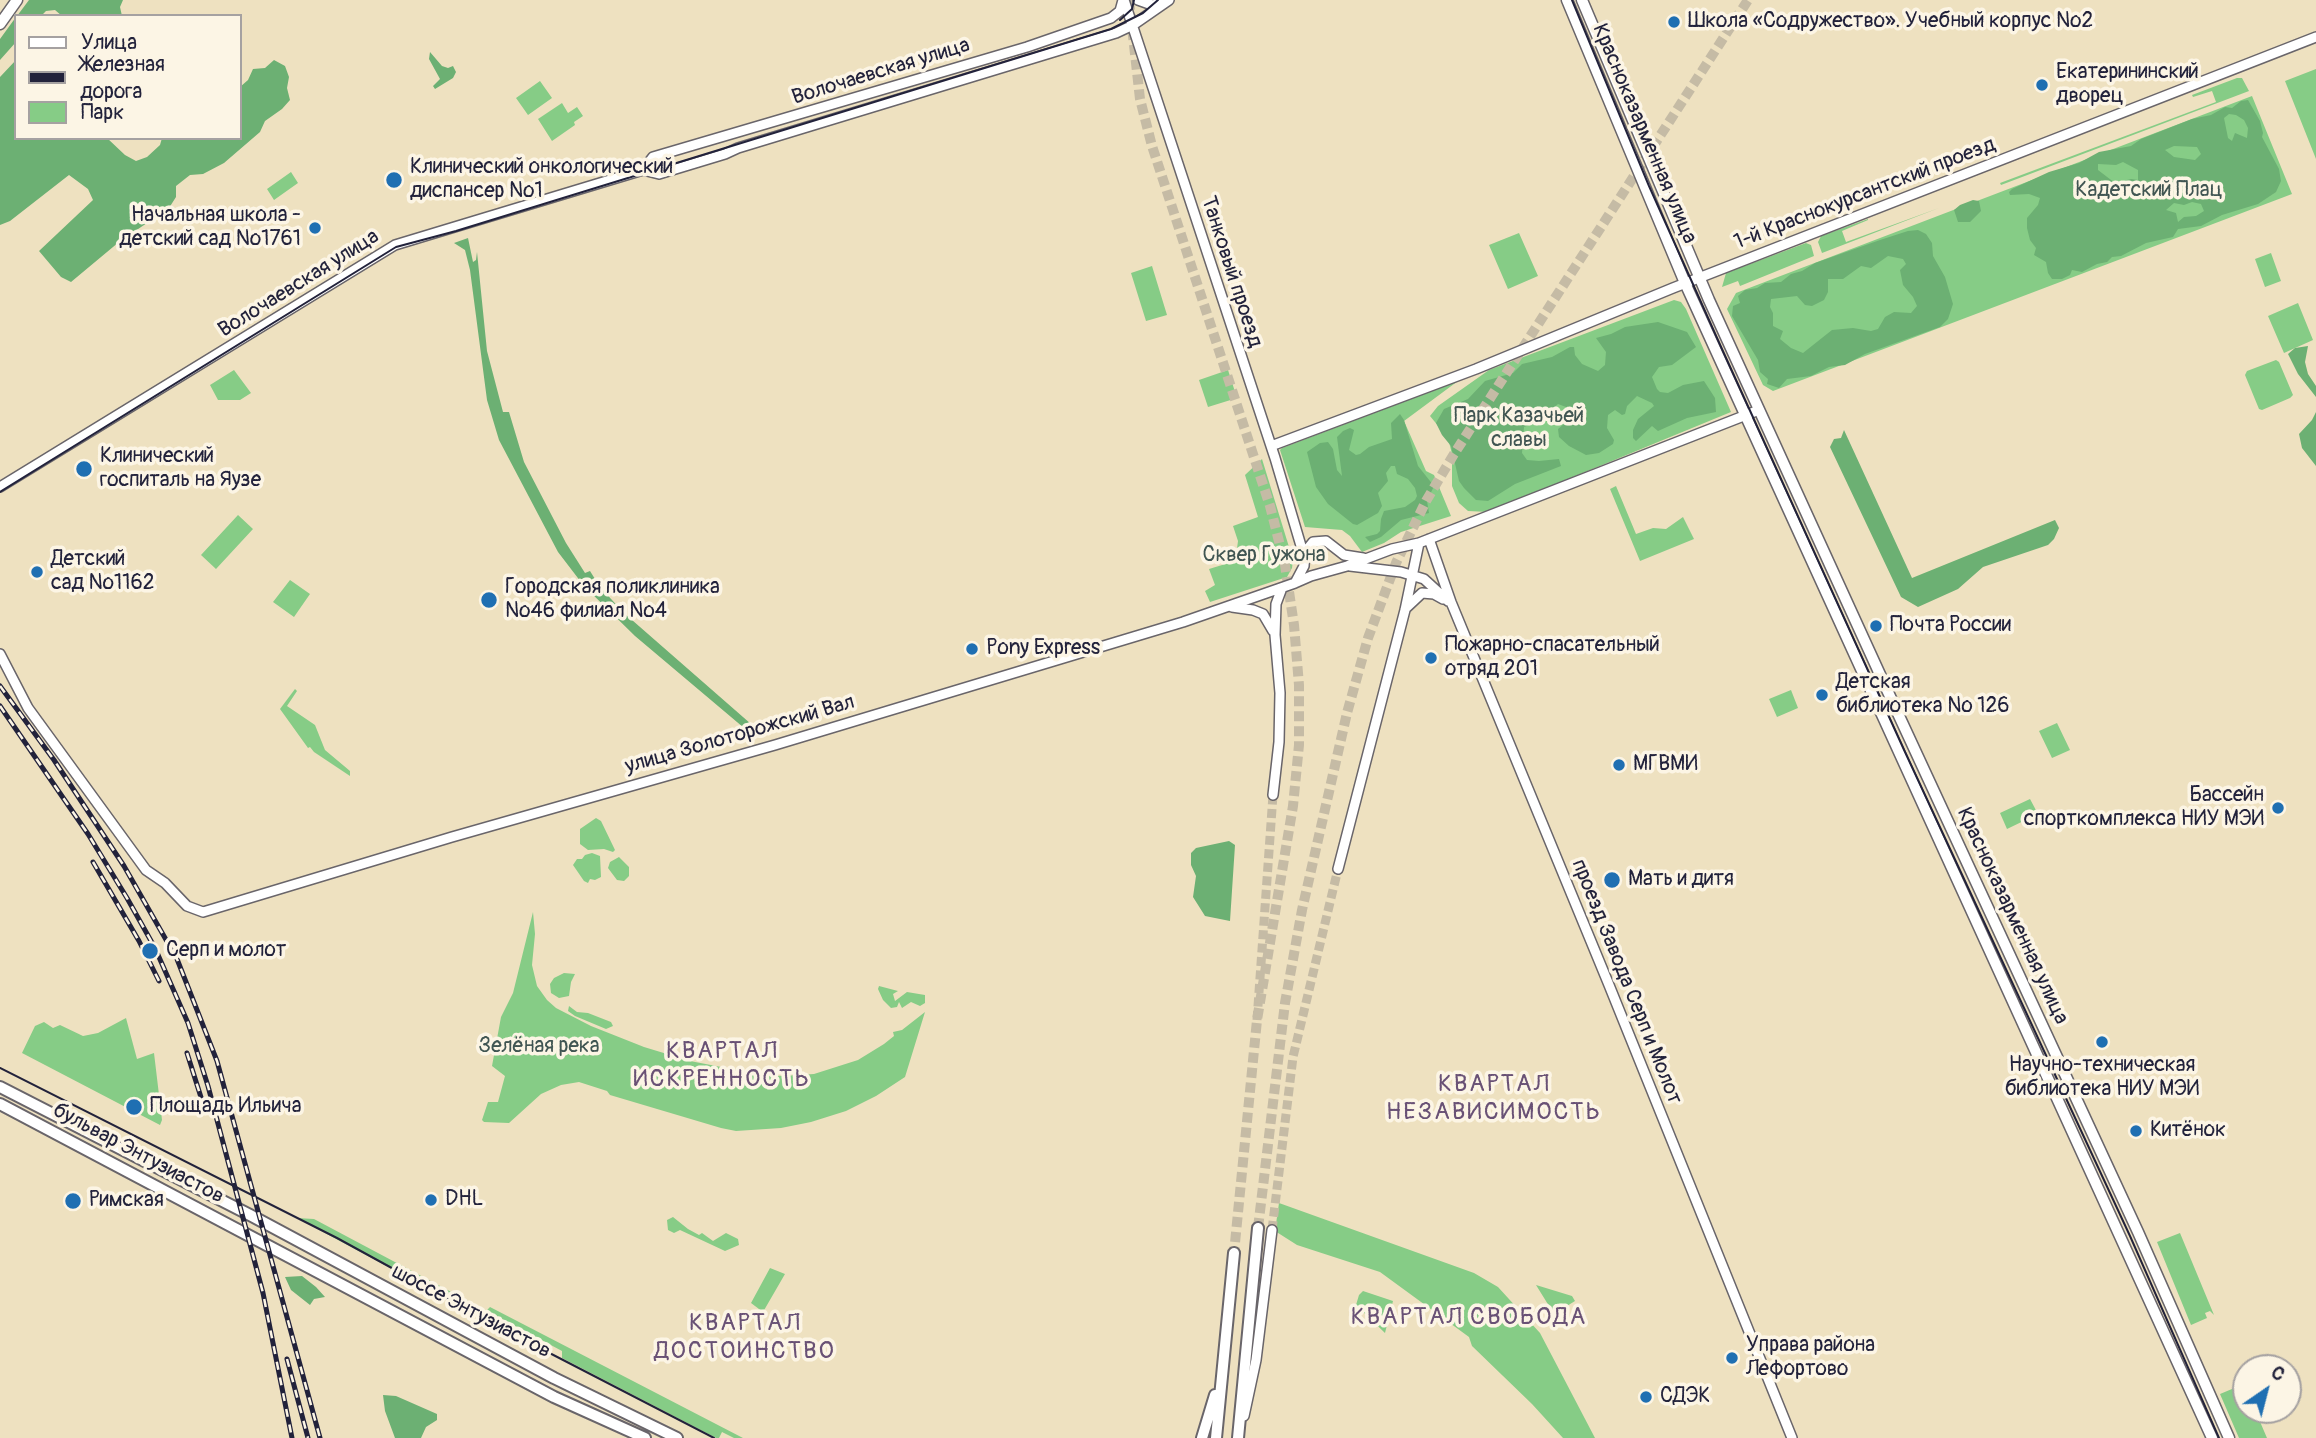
<!DOCTYPE html>
<html>
<head>
<meta charset="utf-8">
<style>
	body { margin:0 }
	#map { position:relative; width:2316px; height:1438px; overflow:hidden; background:#eee1c0; font-family:Pangolin,sans-serif }
	canvas { display:block }
	.legend { position:absolute; left:14px; top:14px; width:228px; height:126px; box-sizing:border-box; background:#fcf5e5; border:2px solid #a5a1a1; margin:0; padding:9px 12px; list-style:none; font-size:21px; color:#22223b }
	.legend li { display:flex; align-items:center; gap:14px; height:35px }
	.legend b { width:35px; border:2px solid #a5a1a1 }
	.north { position:absolute; left:2232px; top:1354px; width:70px; height:70px; box-sizing:border-box; background:#fcf5e5; border:2px solid #a5a1a1; border-radius:50%; rotate:35deg; font-size:19px; font-weight:700; line-height:28px; text-align:center; color:#22223b }
	.north::after { content:''; display:block; margin:auto; width:24px; height:32px; background:#1f6fb2; clip-path:polygon(50% 0,100% 100%,50% 72%,0 100%) }
</style>
</head>
<body>
<div id="map">
<canvas width="2316" height="1438"></canvas>
<ul class="legend">
<li><b style="height:9px;background:#fff"></b>Улица</li>
<li><b style="height:9px;background:#22223b"></b>Железная дорога</li>
<li><b style="height:19px;background:#86cc86"></b>Парк</li>
</ul>
<div class="north">С</div>
</div>
<script>
const g = document.querySelector('canvas').getContext('2d');
g.lineJoin = 'round';
function fillPath(path, color) { g.fillStyle = color; g.fill(path, 'evenodd'); }
const shape = rows => new Path2D(rows.map(r => 'M' + r).join(''));
function stroke(path, color, width, dash) { g.strokeStyle = color; g.lineWidth = width; g.lineCap = dash ? 'butt' : 'round'; g.setLineDash(dash || []); g.stroke(path); }
function write(font, color, halo, rows, align = 'center') {
  g.font = font + ' Pangolin,sans-serif'; g.lineWidth = 7; g.setLineDash([]); g.textBaseline = 'middle'; g.strokeStyle = halo; g.fillStyle = color; for (const [text, x, y, turn = 0] of rows) {
    g.save(); g.translate(x, y); g.rotate((+turn || 0) * Math.PI / 180); g.textAlign = isNaN(turn) ? turn : align; if (halo) g.strokeText(text, 0, 0); g.fillText(text, 0, 0); g.restore();
  }
}
fillPath(shape([
	[2316,69,2316,159,2285,81],
	[2237,78,2242,78,2249,91,2001,185,2000,183,2216,102,2212,91,2193,97,2192,95],
	[540,81,552,98,528,115,516,98],
	[2252,96,2292,194,1773,391,1763,385,1727,309,1736,293],
	[562,103,568,113,577,107,583,116,574,122,575,125,552,141,538,119],
	[291,172,298,183,274,200,267,189],
	[1939,208,1822,253,1818,242,1821,236,1868,219,1868,220,1842,231,1846,242],
	[1519,233,1538,276,1508,289,1489,245],
	[1806,243,1811,245,1814,256,1740,286,1738,281,1722,287,1726,273],
	[2271,253,2281,281,2265,287,2255,259],
	[1152,266,1167,315,1146,321,1131,273],
	[1674,300,1681,302,1686,309,1731,412,1488,512,1468,511,1459,503,1452,486,1452,454,1448,438,1430,416,1438,406,1489,370],
	[2298,303,2313,340,2284,353,2268,316],
	[2276,360,2279,362,2293,395,2290,398,2262,410,2259,409,2245,375,2247,371],
	[234,370,251,393,240,400,218,400,210,385],
	[1228,370,1237,398,1208,407,1199,380],
	[1458,381,1404,421,1426,471,1434,475,1451,516,1401,532,1384,543,1362,552,1350,536,1342,530,1305,527,1280,450,1282,448],
	[1262,459,1293,560,1292,568,1287,577,1210,602,1205,591,1215,585,1209,569,1232,562,1236,556,1238,541,1233,526,1258,517,1245,475],
	[1616,486,1636,534,1653,528,1666,529,1683,517,1694,539,1640,561,1610,489],
	[238,515,253,529,216,569,201,555],
	[290,580,310,594,294,617,273,602],
	[295,689,297,691,287,706,315,725,325,750,350,771,350,776,314,752,310,747,308,748,280,709],
	[1791,690,1798,708,1777,717,1769,699],
	[2057,723,2070,750,2052,758,2039,731],
	[2030,799,2038,814,2007,829,2000,813],
	[596,818,601,821,615,850,613,852,604,849,588,850,580,844,580,829],
	[592,853,600,856,601,877,595,880,590,879,588,883,584,881,573,865,577,859,582,859,585,855],
	[619,857,629,867,629,876,624,881,617,880,608,868,610,862],
	[533,912,535,934,532,965,537,986,547,1000,556,1008,591,1026,644,1047,690,1061,763,1075,784,1076,814,1074,858,1060,884,1044,894,1036,893,1032,902,1030,925,1012,905,1077,876,1096,846,1111,811,1122,781,1128,736,1131,721,1128,610,1095,607,1091,579,1082,561,1085,541,1094,509,1123,484,1122,482,1120,488,1102,498,1102,505,1076,492,1066,501,1017,513,993],
	[564,973,575,974,571,982,569,996,559,998,551,993,550,984,554,978],
	[879,986,898,991,893,994,895,1001,907,992,925,995,925,1003,920,1006,911,1002,902,1008,899,1002,897,1007,891,1008,883,1000,878,989],
	[569,1006,577,1012,588,1013,611,1022,613,1026,606,1029,575,1016,568,1011],
	[126,1018,137,1059,154,1053,162,1120,160,1125,22,1053,35,1026,44,1022,53,1028,60,1025,83,1036,98,1033],
	[1279,1203,1474,1273,1498,1287,1540,1333,1595,1438,1563,1438,1532,1404,1472,1346,1469,1337,1380,1272,1297,1245,1275,1231],
	[673,1217,688,1229,699,1235,702,1233,713,1241,726,1233,738,1239,739,1245,725,1251,680,1230,674,1233,668,1230,667,1220],
	[297,1218,314,1219,472,1303,480,1311,478,1315],
	[2180,1233,2214,1315,2210,1311,2205,1313,2207,1318,2191,1325,2157,1242],
	[770,1268,785,1274,763,1312,751,1303],
	[1536,1285,1572,1296,1575,1301,1554,1314],
	[1363,1291,1393,1301,1385,1333,1356,1305,1359,1295],
	[490,1307,743,1438,734,1438,722,1432,719,1438,716,1438,562,1358,562,1351,489,1312,487,1310],
	[2244,1384,2246,1410,2255,1410,2267,1438,2239,1438,2220,1394]
]), '#86cc86');
fillPath(shape([
	[29,0,123,0,120,7,122,16,62,16,55,10,46,11,41,16,17,16],
	[16,17,16,42,0,60,0,39],
	[430,52,442,66,448,68,453,66,456,72,453,78,435,89,433,86,440,79,429,59],
	[16,60,16,138,107,138,125,155,136,161,147,157,160,145,162,138,240,138,240,87,248,80,253,69,265,68,274,60,285,66,289,77,287,88,290,100,282,109,265,121,260,132,224,163,203,174,190,175,176,186,176,197,169,208,119,242,71,282,61,277,39,251,93,200,88,189,69,175,10,221,0,225,0,77],
	[2248,100,2260,121,2263,133,2262,137,2279,169,2281,181,2276,192,2258,204,2222,215,2201,226,2178,229,2173,237,2146,243,2121,256,2112,257,2107,262,2097,264,2082,272,2072,270,2070,275,2062,279,2052,279,2048,273,2046,262,2034,255,2036,248,2030,240,2027,228,2027,218,2038,205,2040,198,2029,194,2010,195,2009,192,2012,189,2049,172,2079,163,2099,152,2131,146,2141,139,2192,119,2211,115,2225,107,2232,108,2241,101],
	[2229,114,2236,115,2244,120,2248,128,2247,138,2235,133,2232,141,2228,138,2224,118],
	[2174,146,2197,147,2201,154,2195,160,2174,157,2165,150],
	[2123,162,2138,170,2138,180,2131,179,2115,183,2098,170,2098,164,2116,165],
	[2192,202,2201,204,2204,211,2196,216,2184,217,2178,222,2176,213,2166,210,2174,203,2184,205],
	[1973,200,1979,201,1981,211,1970,222,1958,222,1954,210,1960,205],
	[1918,230,1926,234,1932,243,1933,256,1945,277,1953,304,1948,319,1940,327,1865,354,1845,365,1829,367,1811,376,1787,379,1779,388,1767,384,1768,379,1760,372,1758,360,1732,316,1733,306,1740,303,1738,296,1745,290,1757,288,1765,283,1781,282,1791,274,1802,271,1815,263,1880,240,1908,231],
	[1888,256,1903,259,1906,264,1900,270,1903,285,1913,297,1917,306,1911,313,1894,312,1885,317,1878,329,1871,331,1853,328,1832,330,1803,353,1791,348,1780,339,1783,331,1773,326,1773,313,1770,307,1771,299,1797,296,1805,305,1812,306,1824,300,1828,292,1828,279,1843,279,1861,266,1871,268],
	[468,238,473,262,476,260,477,252,487,351,503,412,509,412,524,462,566,543,585,573,590,571,600,587,624,613,751,724,753,728,750,733,635,636,584,586,558,552,499,440,487,400,470,270,465,250,454,243],
	[1658,322,1687,332,1696,347,1672,365,1659,367,1652,377,1657,389,1660,392,1668,393,1683,385,1704,381,1715,398,1716,412,1687,418,1658,431,1652,426,1636,441,1633,438,1633,430,1638,419,1654,406,1652,403,1637,396,1627,406,1625,414,1622,415,1615,410,1608,415,1607,428,1614,440,1613,444,1599,453,1586,455,1569,446,1559,437,1558,429,1570,419,1566,407,1558,404,1539,421,1524,427,1522,453,1527,460,1539,461,1559,459,1561,466,1515,484,1488,501,1476,500,1464,488,1459,481,1451,446,1442,435,1436,423,1444,409,1468,399,1485,381,1513,373,1522,364,1552,357,1570,347,1574,347,1575,355,1582,364,1598,371,1605,365,1606,352,1596,338,1611,334,1625,327],
	[2308,346,2305,362,2308,374,2316,386,2316,397,2298,374,2288,354,2295,348],
	[2316,412,2316,466,2302,448,2299,434,2312,420],
	[1400,414,1404,420,1418,466,1434,486,1427,501,1429,513,1401,520,1381,537,1370,542,1365,537,1377,534,1380,531,1381,519,1384,511,1405,507,1415,500,1417,496,1415,488,1408,479,1397,474,1395,466,1391,466,1386,473,1388,481,1378,493,1382,506,1378,513,1357,525,1353,524,1328,504,1316,487,1307,452,1320,443,1328,442,1333,449,1337,470,1342,476,1337,437,1343,431,1350,428,1354,430,1349,450,1356,455,1360,454,1369,447,1392,439,1391,423],
	[1844,430,1912,578,2055,520,2059,528,2054,539,2048,545,1983,567,1958,589,1918,607,1901,597,1830,447,1834,439,1841,438],
	[1229,841,1235,845,1230,921,1205,916,1193,897,1196,876,1191,865,1191,853,1196,848],
	[302,1276,316,1287,325,1297,314,1299,310,1305,291,1290,285,1277],
	[383,1395,396,1396,437,1414,437,1420,426,1427,421,1438,395,1438,385,1411]
]), '#6cb073');
stroke(shape([
	[1257,1020,1273,795],
	[1272,1230,1293,1057,1338,869]
]), '#c5bba5', 9, [9, 4.5]);
stroke(shape([
	[1129,0,1140,99,1152,146,1270,506,1285,565,1294,625,1299,685,1299,745,1293,806,1257,1020,1234,1253],
	[1258,1228,1285,1003,1302,910,1347,713,1368,638,1396,563,1426,501,1454,454,1748,0]
]), '#c5bba5', 10, [10, 5]);
const tertiary = shape([
	[1124,0,1275,458,1304,556],
	[1138,0,1152,5,1163,3],
	[643,170,653,157,1027,47,1111,18,1120,11,1123,0],
	[1271,446,1476,369,1673,288,2316,37],
	[0,487,395,245,643,170,659,174,725,154,738,148,1116,33,1133,25,1169,0],
	[1429,539,1451,602,1609,985,1792,1438],
	[1350,566,1401,572,1424,579,1448,601],
	[1295,583,1304,566,1305,552,1313,542,1326,541,1344,555,1363,558],
	[1232,607,1253,610,1263,614,1273,631],
	[1406,608,1422,593,1434,594,1443,599],
	[0,654,28,708,146,870,165,883,187,906,203,912,452,837,775,745,1183,622,1295,583,1311,576,1347,566,1392,549,1419,543,1759,410],
	[1273,795,1279,742,1280,693,1275,635,1276,604,1282,588],
	[1338,869,1405,610,1419,543],
	[1244,1416,1256,1360,1272,1230]
]);
const secondary = shape([
	[1567,0,1685,283,2212,1438],
	[1582,0,1709,300,1888,692,2138,1232,2229,1438],
	[0,24,17,0]
]);
const primary = shape([
	[0,1087,250,1215,554,1378,677,1438],
	[0,1104,554,1397,645,1438],
	[1202,1438,1215,1395],
	[1216,1438,1234,1253],
	[1238,1438,1258,1228]
]);
stroke(tertiary, '#69656a', 12);
stroke(secondary, '#69656a', 13);
stroke(primary, '#69656a', 14);
stroke(tertiary, '#fff', 9);
stroke(secondary, '#fff', 10);
stroke(primary, '#fff', 10);
stroke(shape([
	[1572,0,1649,186,1722,349,1905,752,2130,1236,2219,1438],
	[1120,20,1132,9,1134,0],
	[0,492,396,247,456,231,1111,29,1143,13,1158,0],
	[0,1068,337,1238,505,1330,714,1438]
]), '#22223b', 2);
const rail = shape([
	[0,686,54,760,124,866,177,959,217,1061,320,1438],
	[0,706,88,834,127,898,155,948,188,1023,208,1086,263,1293,292,1438],
	[93,862,139,941,159,981],
	[187,1053,205,1110],
	[287,1359,308,1438]
]);
stroke(rail, '#22223b', 5);
stroke(rail, '#fcf5e5', 2.5, [8]);
for (const [x, y, r, color] of [
	[1674,22,7,"#1f6fb2"],
	[2042,85,7,"#1f6fb2"],
	[394,180,9,"#1f6fb2"],
	[315,228,7,"#1f6fb2"],
	[84,469,9,"#1f6fb2"],
	[37,572,7,"#1f6fb2"],
	[489,600,9,"#1f6fb2"],
	[1876,626,7,"#1f6fb2"],
	[972,649,7,"#1f6fb2"],
	[1431,658,7,"#1f6fb2"],
	[1822,695,7,"#1f6fb2"],
	[1619,765,7,"#1f6fb2"],
	[2278,808,7,"#1f6fb2"],
	[1612,880,9,"#1f6fb2"],
	[150,951,9,"#1f6fb2"],
	[2102,1042,7,"#1f6fb2"],
	[134,1107,9,"#1f6fb2"],
	[2136,1131,7,"#1f6fb2"],
	[431,1200,7,"#1f6fb2"],
	[73,1201,9,"#1f6fb2"],
	[1732,1358,7,"#1f6fb2"],
	[1646,1397,7,"#1f6fb2"]
]) { const dot = new Path2D(); dot.arc(x, y, r, 0, 2 * Math.PI); g.fillStyle = color; g.fill(dot); stroke(dot, '#fcf5e5', 2.5); }
write('21px', '#22223b', '#fcf5e5', [
	["Школа «Содружество». Учебный корпус №2",1688,22],
	["Екатерининский",2056,73],
	["дворец",2056,97],
	["Клинический онкологический",410,168],
	["диспансер №1",410,192],
	["Начальная школа -",301,216,"right"],
	["детский сад №1761",301,240,"right"],
	["Клинический",100,457],
	["госпиталь на Яузе",100,481],
	["Детский",51,560],
	["сад №1162",51,584],
	["Городская поликлиника",505,588],
	["№46 филиал №4",505,612],
	["Почта России",1890,626],
	["Пожарно-спасательный",1445,646],
	["отряд 201",1445,670],
	["Pony Express",986,649],
	["Детская",1836,683],
	["библиотека № 126",1836,707],
	["МГВМИ",1633,765],
	["Бассейн",2264,796,"right"],
	["спорткомплекса НИУ МЭИ",2264,820,"right"],
	["Мать и дитя",1628,880],
	["Серп и молот",166,951],
	["Научно-техническая",2102,1066,"center"],
	["библиотека НИУ МЭИ",2102,1090,"center"],
	["Площадь Ильича",150,1107],
	["Китёнок",2150,1131],
	["DHL",445,1200],
	["Римская",89,1201],
	["Управа района",1746,1346],
	["Лефортово",1746,1370],
	["СДЭК",1660,1397]
], 'left');
write('21px', '#22223b', '#fcf5e5', [
	["Волочаевская улица",881,72,-17],
	["Красноказарменная улица",1644,134,67],
	["1-й Краснокурсантский проезд",1865,194,-21],
	["Танковый проезд",1231,272,72],
	["Волочаевская улица",299,284,-32],
	["улица Золоторожский Вал",740,735,-16],
	["Красноказарменная улица",2012,916,65],
	["проезд Завода Серп и Молот",1626,982,68],
	["бульвар Энтузиастов",138,1154,28],
	["шоссе Энтузиастов",471,1312,28]
]);
write('21px', '#405552', '#fcf5e5', [
	["Кадетский Плац",2149,191],
	["Парк Казачьей",1519,417],
	["славы",1519,441],
	["Сквер Гужона",1264,556],
	["Зелёная река",539,1047]
]);
g.letterSpacing = '2px';
write('24px', '#695175', '#fcf5e5', [
	["КВАРТАЛ",722,1052],
	["ИСКРЕННОСТЬ",722,1080],
	["КВАРТАЛ",1494,1085],
	["НЕЗАВИСИМОСТЬ",1494,1113],
	["КВАРТАЛ СВОБОДА",1469,1318],
	["КВАРТАЛ",745,1324],
	["ДОСТОИНСТВО",745,1352]
]);
g.letterSpacing = '0px';
</script>
</body>
</html>
